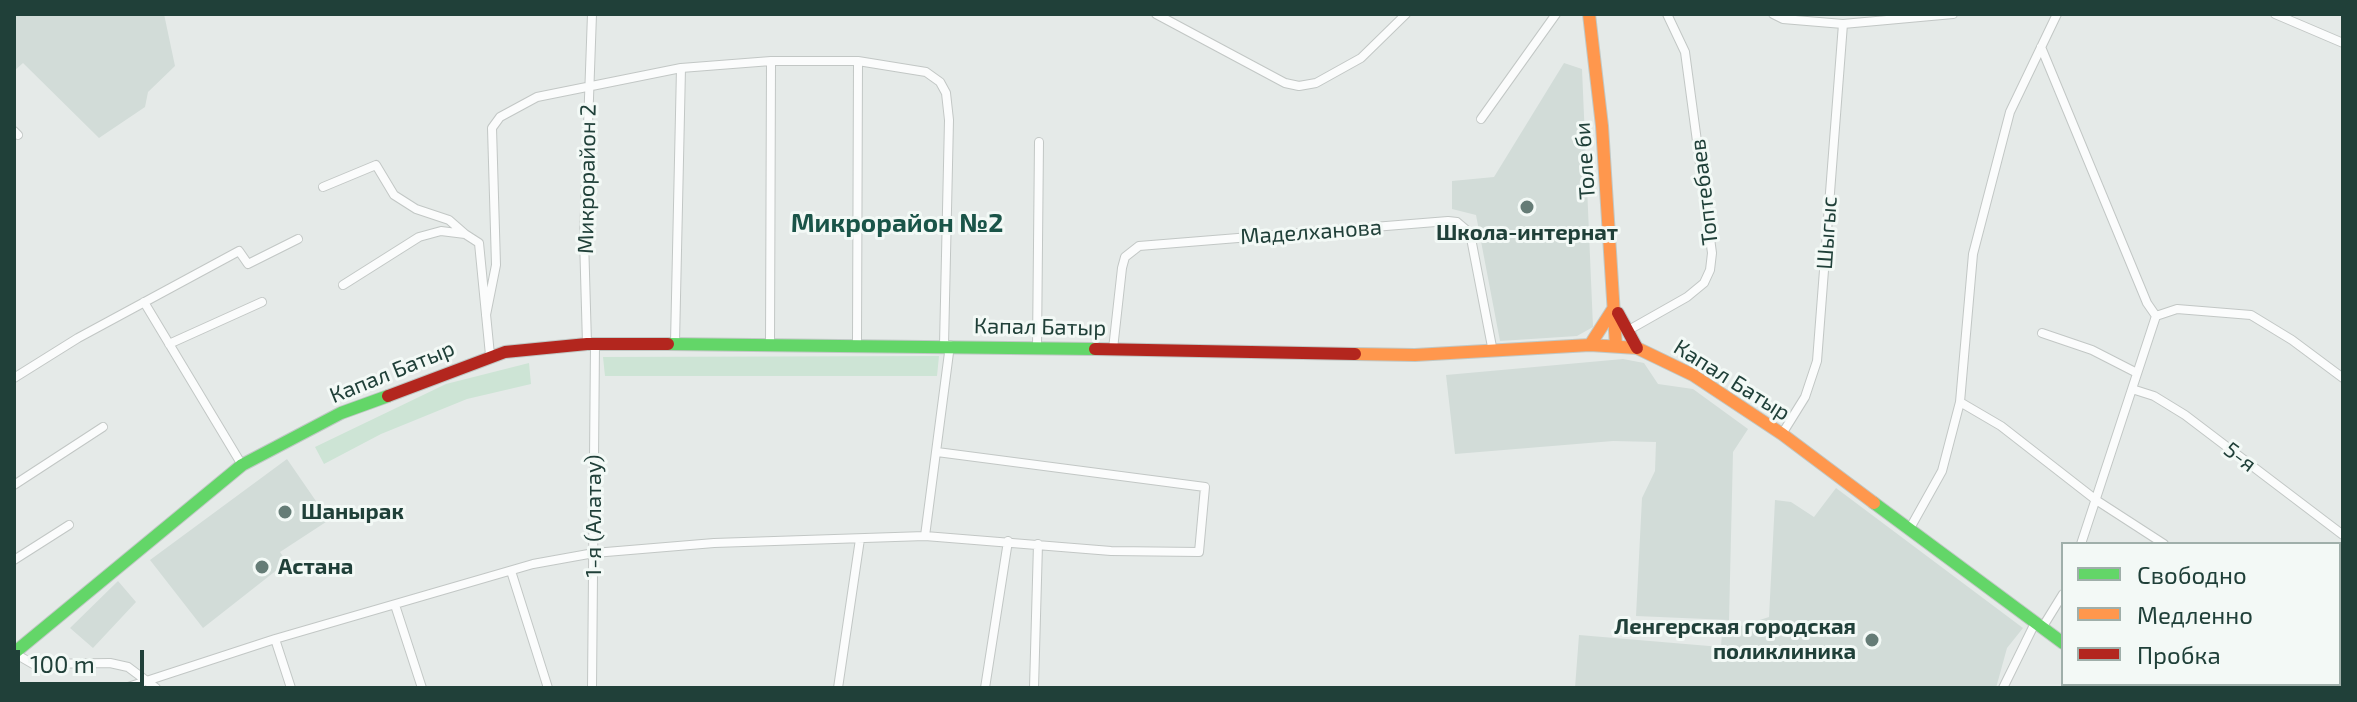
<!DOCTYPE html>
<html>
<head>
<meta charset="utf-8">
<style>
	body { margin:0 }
	#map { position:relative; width:2357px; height:702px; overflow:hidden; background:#e5eae8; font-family:"Exo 2",sans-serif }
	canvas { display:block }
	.frame { position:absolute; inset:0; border:16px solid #204039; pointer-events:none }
	.legend { position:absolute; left:2061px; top:542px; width:280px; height:144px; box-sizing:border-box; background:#f3f9f6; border:2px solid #9fafaa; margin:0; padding:10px 14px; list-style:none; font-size:24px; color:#204039 }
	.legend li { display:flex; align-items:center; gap:16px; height:40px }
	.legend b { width:40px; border:2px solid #9fafaa }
	.scale { position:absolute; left:16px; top:650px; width:128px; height:36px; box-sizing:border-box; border:4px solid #204039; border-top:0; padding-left:10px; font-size:24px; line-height:28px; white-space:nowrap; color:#204039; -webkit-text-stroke:6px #f3f9f6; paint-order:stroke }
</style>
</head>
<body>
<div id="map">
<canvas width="2357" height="702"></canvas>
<div class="frame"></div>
<ul class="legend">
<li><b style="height:10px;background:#63d668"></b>Свободно</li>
<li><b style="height:10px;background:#ff974d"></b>Медленно</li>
<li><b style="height:10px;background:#b3261e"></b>Пробка</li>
</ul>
<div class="scale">100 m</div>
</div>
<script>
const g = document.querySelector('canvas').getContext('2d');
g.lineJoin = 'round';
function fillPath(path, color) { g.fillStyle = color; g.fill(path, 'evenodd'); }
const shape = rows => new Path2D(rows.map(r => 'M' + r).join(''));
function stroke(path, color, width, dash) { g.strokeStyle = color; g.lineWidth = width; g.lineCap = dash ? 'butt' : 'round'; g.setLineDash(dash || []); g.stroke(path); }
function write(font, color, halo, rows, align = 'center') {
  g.font = font + ' "Exo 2",sans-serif'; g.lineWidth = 6; g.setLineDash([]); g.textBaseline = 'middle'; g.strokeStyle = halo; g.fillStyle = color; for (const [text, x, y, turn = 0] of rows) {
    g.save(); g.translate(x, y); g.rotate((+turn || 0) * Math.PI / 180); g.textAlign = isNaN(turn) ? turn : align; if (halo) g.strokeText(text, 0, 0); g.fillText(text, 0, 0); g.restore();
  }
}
fillPath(shape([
	[14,14,164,14,175,66,148,92,145,107,99,138,23,63,14,71],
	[1564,63,1582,69,1593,327,1577,336,1500,341,1476,215,1452,209,1452,181,1494,177],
	[1623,359,1644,363,1658,384,1693,389,1748,429,1733,452,1729,620,1636,616,1642,498,1655,471,1656,442,1613,441,1455,454,1446,375],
	[287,459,329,520,280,552,287,562,203,628,150,560],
	[1836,488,2023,628,2007,648,1996,688,1575,688,1579,635,1721,647,1722,632,1769,617,1775,500,1791,502,1814,517],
	[118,581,136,602,93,648,70,628],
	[2218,684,2320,684,2317,688,2223,688]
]), '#d2dcd8');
fillPath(shape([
	[939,356,937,376,605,376,603,357],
	[529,363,531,384,467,399,381,434,324,464,315,447,446,384]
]), '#cde4d5');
const street = shape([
	[1156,14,1285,83,1299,86,1316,83,1361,58,1406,14],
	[1773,14,1783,19,1843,24,1953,14],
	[2275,14,2343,43],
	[2041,47,2147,303,2156,316],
	[1481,119,1556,14],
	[14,131,18,135],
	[323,187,376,165,394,195,416,209,449,220,465,234],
	[343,285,419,237,441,231,465,234,479,243,490,355],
	[144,302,242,465],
	[486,315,496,265,492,128,500,117,537,97,681,68,771,61,858,61,926,72,940,82,946,93,949,120,944,345],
	[2156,316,2177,309,2251,315,2292,340,2343,378],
	[1627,331,1687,297,1704,283,1710,270,1712,253,1685,52,1667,14],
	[2042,333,2092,350,2137,373],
	[857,342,858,61],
	[675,343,681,68],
	[770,343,771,61],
	[169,344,262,302],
	[587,344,584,238,592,14],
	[1037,347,1039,142],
	[1113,349,1122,268,1125,257,1139,246,1448,221,1457,222,1470,233,1493,352],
	[14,378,78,338,239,251,248,264,298,239],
	[2132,389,2154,396,2185,415,2343,535],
	[1960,402,2001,426,2096,500,2164,544],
	[1782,434,1805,397,1817,361,1843,24],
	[14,485,103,427],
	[1909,530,1942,471,1960,402,1973,254,2010,112,2057,14],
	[925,536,950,345],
	[2081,544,2156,316],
	[14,560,69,525],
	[511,571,548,688],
	[395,605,422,688],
	[2042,628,2063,594],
	[275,639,291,688],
	[14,653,33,664,110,663,128,667,156,688],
	[2339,675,2343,678],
	[125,688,275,639,533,564,594,553,714,543,925,536,1111,551,1199,552,1205,487,937,452],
	[592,688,595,344],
	[838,688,860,539],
	[985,688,1008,541],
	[1034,688,1038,544],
	[2003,688,2035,623]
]);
const fast = shape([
	[668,344,1095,349],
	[1874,503,2063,643],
	[14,653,242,465,341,413,388,396],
	[2119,684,2125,688]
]);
const slow = shape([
	[1589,14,1602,126,1616,346],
	[1590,345,1613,309],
	[1355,354,1415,355,1590,345,1637,348,1693,375,1782,434,1874,503]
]);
const jam = shape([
	[1618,313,1637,348],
	[1095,349,1355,354],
	[388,396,505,352,587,344,668,344]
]);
stroke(street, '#c2c7c5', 10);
stroke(fast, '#c0c8c5', 14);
stroke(slow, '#c0c8c5', 14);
stroke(jam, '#c0c8c5', 14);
stroke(street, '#fbfcfc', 8);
stroke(fast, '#63d668', 12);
stroke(slow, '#ff974d', 12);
stroke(jam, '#b3261e', 12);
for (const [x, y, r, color] of [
	[1527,207,8,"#657c76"],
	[285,512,8,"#657c76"],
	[262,567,8,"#657c76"],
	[1872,640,8,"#657c76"]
]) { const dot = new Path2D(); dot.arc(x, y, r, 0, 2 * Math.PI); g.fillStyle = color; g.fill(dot); stroke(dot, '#f3f9f6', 3); }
write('22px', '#204039', '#f3f9f6', [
	["Толе би",1585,161,-94],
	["Микрорайон 2",587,179,-89],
	["Топтебаев",1704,192,-97],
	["Маделханова",1311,232,-4],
	["Шыгыс",1827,233,-86],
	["Капал Батыр",1040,327,1],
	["Капал Батыр",392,372,-22],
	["Капал Батыр",1732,380,32],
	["5-я",2240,457,37],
	["1-я (Алатау)",594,516,-90]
]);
write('bold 22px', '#204039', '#f3f9f6', [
	["Школа-интернат",1527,233,"center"],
	["Шанырак",301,512],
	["Астана",278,567],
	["Ленгерская городская",1856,627,"right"],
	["поликлиника",1856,652,"right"]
], 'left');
write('bold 26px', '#1a5448', '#f3f9f6', [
	["Микрорайон №2",897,223]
]);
</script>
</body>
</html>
